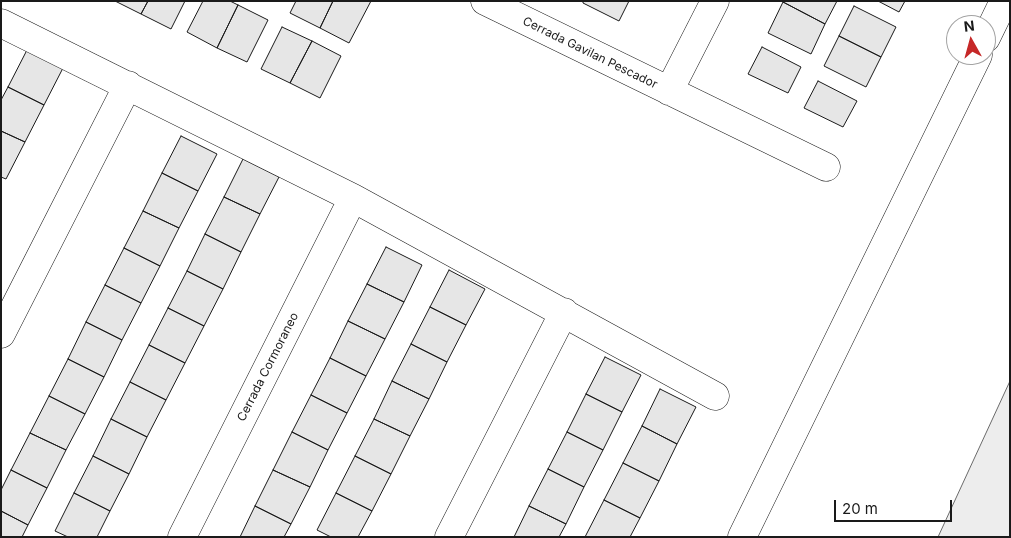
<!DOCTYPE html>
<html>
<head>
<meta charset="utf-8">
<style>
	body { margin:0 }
	#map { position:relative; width:1011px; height:538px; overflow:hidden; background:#fff; font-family:Inter,sans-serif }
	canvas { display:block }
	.frame { position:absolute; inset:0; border:2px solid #1a1a1a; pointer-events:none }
	.north { position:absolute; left:946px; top:15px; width:50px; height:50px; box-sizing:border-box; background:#fff; border:1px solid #a3a3a3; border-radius:50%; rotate:353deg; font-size:14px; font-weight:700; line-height:20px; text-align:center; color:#1a1a1a }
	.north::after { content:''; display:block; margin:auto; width:18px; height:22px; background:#c62828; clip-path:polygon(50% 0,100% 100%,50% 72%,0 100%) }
	.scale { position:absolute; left:834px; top:500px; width:118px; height:22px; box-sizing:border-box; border:2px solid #1a1a1a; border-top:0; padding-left:6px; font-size:15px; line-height:18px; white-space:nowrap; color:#1a1a1a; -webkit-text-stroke:4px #fff; paint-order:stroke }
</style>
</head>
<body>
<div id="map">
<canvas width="1011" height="538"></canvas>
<div class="frame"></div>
<div class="north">N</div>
<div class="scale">20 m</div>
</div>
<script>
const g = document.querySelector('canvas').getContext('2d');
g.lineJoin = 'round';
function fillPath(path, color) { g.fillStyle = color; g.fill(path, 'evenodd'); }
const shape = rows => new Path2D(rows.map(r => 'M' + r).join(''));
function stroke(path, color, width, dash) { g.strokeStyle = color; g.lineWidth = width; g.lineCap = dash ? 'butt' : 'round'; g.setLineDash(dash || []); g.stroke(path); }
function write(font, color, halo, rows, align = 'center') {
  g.font = font + ' Inter,sans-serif'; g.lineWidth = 4; g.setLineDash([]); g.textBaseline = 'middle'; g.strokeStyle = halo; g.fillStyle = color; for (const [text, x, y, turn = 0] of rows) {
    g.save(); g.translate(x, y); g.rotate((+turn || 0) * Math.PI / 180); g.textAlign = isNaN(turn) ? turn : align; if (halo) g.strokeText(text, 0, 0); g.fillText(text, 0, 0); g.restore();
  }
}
const built = shape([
	[1010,381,1010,537,938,537,1010,381]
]);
fillPath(built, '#ededed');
stroke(built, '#6a6a6a', 1);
const building = shape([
	[115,1,148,1,141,14,115,1],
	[148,1,185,1,171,29,141,14,148,1],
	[203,1,230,1,238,5,217,48,187,32,203,1],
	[296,1,333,1,320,28,290,13,296,1],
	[333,1,371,1,349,43,320,28,333,1],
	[583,1,629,1,619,21,583,3,583,1],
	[784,1,837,1,825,24,783,2,784,1],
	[878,1,905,1,899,12,878,1],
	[783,2,825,24,811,54,768,33,783,2],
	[238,5,268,20,247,62,217,48,238,5],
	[854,6,896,27,881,57,839,36,854,6],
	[282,27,312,41,290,83,261,69,282,27],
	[839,36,881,57,866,87,824,66,839,36],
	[312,41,341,56,320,98,290,83,312,41],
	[762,47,801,67,788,93,748,74,762,47],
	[27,50,63,68,44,105,8,87,27,50],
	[818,81,857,101,843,127,804,108,818,81],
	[8,87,44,105,25,142,1,131,1,100,8,87],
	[1,131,25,142,6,179,1,177,1,131],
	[181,136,217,154,198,191,162,173,181,136],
	[243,159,279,177,260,214,224,197,243,159],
	[162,173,198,191,179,228,143,211,162,173],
	[224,197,260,214,241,252,205,234,224,197],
	[143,211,179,228,160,266,124,248,143,211],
	[205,234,241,252,223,289,187,271,205,234],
	[386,247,422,265,404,302,367,284,386,247],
	[124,248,160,266,141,303,105,285,124,248],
	[449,270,485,289,466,325,430,307,449,270],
	[187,271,223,289,204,326,168,308,187,271],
	[367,284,404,302,385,339,348,321,367,284],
	[105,285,141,303,122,340,86,322,105,285],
	[430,307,466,325,447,362,411,344,430,307],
	[168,308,204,326,185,363,149,345,168,308],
	[348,321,385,339,366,376,330,358,348,321],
	[86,322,122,340,104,377,68,359,86,322],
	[411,344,447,362,429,399,392,381,411,344],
	[149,345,185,363,166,400,130,382,149,345],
	[605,357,641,375,622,412,586,394,605,357],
	[330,358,366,376,347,413,311,395,330,358],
	[68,359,104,377,85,414,49,396,68,359],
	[392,381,429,399,410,436,374,419,392,381],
	[130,382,166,400,147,437,111,419,130,382],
	[660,389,696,407,677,444,642,426,660,389],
	[586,394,622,412,603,450,567,432,586,394],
	[311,395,347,413,328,450,292,432,311,395],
	[49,396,85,414,66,450,30,433,49,396],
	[111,419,147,437,129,474,93,456,111,419],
	[374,419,410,436,391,474,355,456,374,419],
	[642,426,677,444,659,481,623,463,642,426],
	[292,432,328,450,310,487,273,470,292,432],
	[567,432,603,450,584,487,548,469,567,432],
	[30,433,66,450,47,488,11,470,30,433],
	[93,456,129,474,110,511,74,493,93,456],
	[355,456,391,474,372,511,336,493,355,456],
	[623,463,659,481,640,518,604,500,623,463],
	[548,469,584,487,566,524,529,506,548,469],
	[11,470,47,488,28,525,1,511,1,490,11,470],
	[273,470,310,487,291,524,255,506,273,470],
	[74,493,110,511,97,537,68,537,55,531,74,493],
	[336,493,372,511,358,537,331,537,317,530,336,493],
	[604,500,640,518,630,537,585,537,604,500],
	[255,506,291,524,284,537,240,537,255,506],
	[529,506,566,524,559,537,514,537,529,506],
	[1,511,28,525,22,537,1,537,1,511]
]);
fillPath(building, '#e6e6e6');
stroke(building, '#1a1a1a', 1);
const minor = shape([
	[485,1,826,167],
	[1,23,353,198,715,396],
	[986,38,1004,1],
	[669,91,715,1],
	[1,334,128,85],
	[182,537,353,198],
	[449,537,564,312],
	[742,537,978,55]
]);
stroke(minor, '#1a1a1a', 29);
stroke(minor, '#fff', 28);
write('12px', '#1a1a1a', '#fff', [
	["Cerrada Gavilan Pescador",590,53,26],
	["Cerrada Cormoraneo",268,367,-63]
]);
</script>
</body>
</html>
